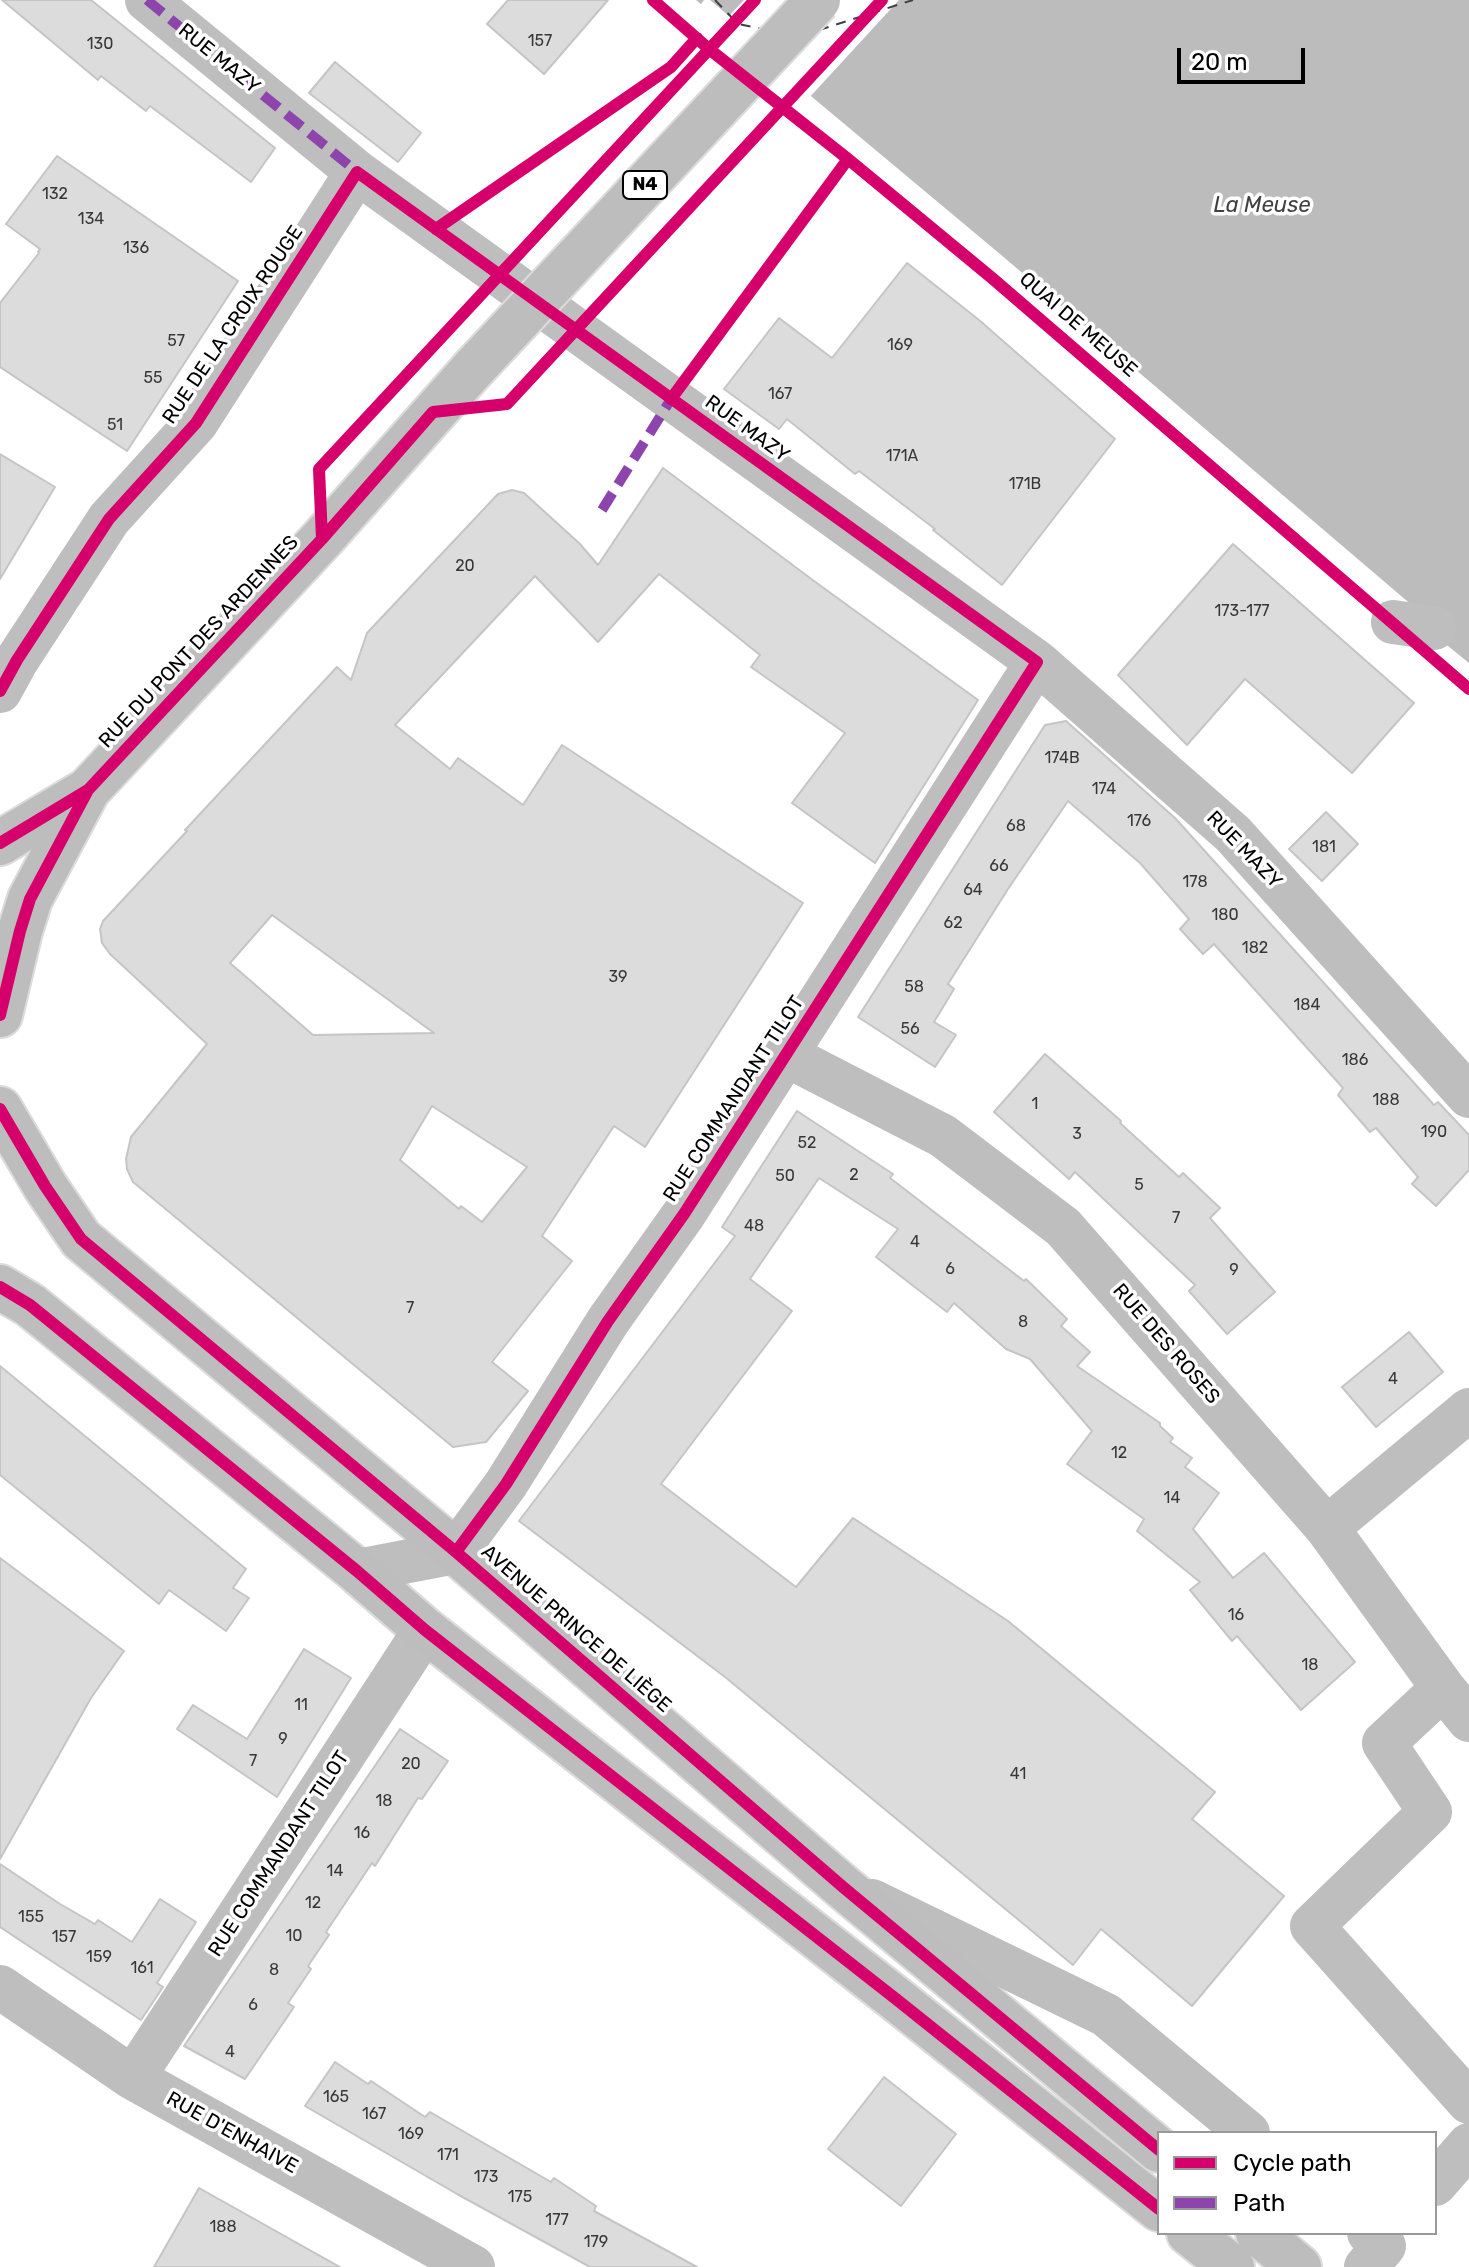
<!DOCTYPE html>
<html>
<head>
<meta charset="utf-8">
<style>
	body { margin:0 }
	#map { position:relative; width:1469px; height:2267px; overflow:hidden; background:#fff; font-family:Rubik,sans-serif }
	canvas { display:block }
	.legend { position:absolute; left:1157px; top:2131px; width:280px; height:104px; box-sizing:border-box; background:#fff; border:2px solid #999; margin:0; padding:10px 14px; list-style:none; font-size:24px; color:#000 }
	.legend li { display:flex; align-items:center; gap:16px; height:40px }
	.legend b { width:40px; border:2px solid #999 }
	.scale { position:absolute; left:1177px; top:48px; width:128px; height:36px; box-sizing:border-box; border:4px solid #000; border-top:0; padding-left:10px; font-size:24px; line-height:28px; white-space:nowrap; color:#000; -webkit-text-stroke:6px #fff; paint-order:stroke }
</style>
</head>
<body>
<div id="map">
<canvas width="1469" height="2267"></canvas>
<ul class="legend">
<li><b style="height:10px;background:#d6006c"></b>Cycle path</li>
<li><b style="height:10px;background:#8e44ad"></b>Path</li>
</ul>
<div class="scale">20 m</div>
</div>
<script>
const g = document.querySelector('canvas').getContext('2d');
g.lineJoin = 'round';
function fillPath(path, color) { g.fillStyle = color; g.fill(path, 'evenodd'); }
const shape = rows => new Path2D(rows.map(r => 'M' + r).join(''));
function stroke(path, color, width, dash) { g.strokeStyle = color; g.lineWidth = width; g.lineCap = dash ? 'butt' : 'round'; g.setLineDash(dash || []); g.stroke(path); }
function write(font, color, halo, rows, align = 'center') {
  g.font = font + ' Rubik,sans-serif'; g.lineWidth = 7; g.setLineDash([]); g.textBaseline = 'middle'; g.strokeStyle = halo; g.fillStyle = color; for (const [text, x, y, turn = 0] of rows) {
    g.save(); g.translate(x, y); g.rotate((+turn || 0) * Math.PI / 180); g.textAlign = isNaN(turn) ? turn : align; if (halo) g.strokeText(text, 0, 0); g.fillText(text, 0, 0); g.restore();
  }
}
fillPath(shape([
	[696,0,1469,0,1469,663,1432,633,1434,624,1000,254]
]), '#bcbcbc');
fillPath(shape([
	[704,0,710,0,729,16,744,0,899,0,808,99,699,7]
]), '#fff');
stroke(shape([
	[715,0,738,24,762,29],
	[819,30,913,0]
]), '#404040', 2, [10, 8]);
const building = shape([
	[2,0,91,0,275,148,251,182,150,106,146,111,101,76,98,80,2,0],
	[508,0,608,0,544,74,487,24,508,0],
	[335,62,421,133,398,162,309,93,335,62],
	[57,156,238,281,127,451,0,367,0,303,39,253,38,252,40,249,6,224,57,156],
	[907,263,979,320,1115,439,1002,585,933,530,935,529,859,471,855,474,787,419,779,429,724,389,779,318,832,358,907,263],
	[0,454,55,487,0,579,0,454],
	[663,468,814,581,978,700,875,863,792,803,845,733,751,667,760,655,659,574,598,642,535,576,395,725,450,769,458,758,523,805,562,745,803,903,645,1147,614,1126,542,1236,572,1261,492,1362,528,1391,486,1442,453,1447,133,1182,127,1169,126,1159,131,1137,207,1044,110,954,102,943,100,929,103,921,187,831,185,830,337,667,351,680,367,633,498,494,512,490,524,493,580,544,598,565,663,468],
	[272,915,434,1033,313,1035,230,963,272,915],
	[432,1106,527,1167,482,1222,461,1206,459,1209,400,1160,432,1106],
	[1233,544,1414,703,1352,773,1245,679,1187,745,1118,675,1233,544],
	[1066,721,1175,818,1434,1105,1438,1102,1469,1135,1469,1170,1436,1206,1412,1184,1418,1177,1376,1128,1370,1132,1338,1095,1343,1088,1214,944,1203,954,1180,929,1189,919,1140,863,1068,801,1008,889,948,984,954,989,934,1022,956,1035,935,1067,858,1017,1045,725,1066,721],
	[1326,812,1358,844,1322,881,1289,849,1326,812],
	[1045,1054,1121,1121,1120,1123,1179,1177,1183,1173,1220,1208,1210,1218,1275,1292,1227,1334,1189,1291,1195,1285,1075,1172,1069,1179,994,1112,1045,1054],
	[797,1111,893,1174,890,1178,1024,1281,1026,1279,1067,1319,1061,1326,1090,1352,1077,1366,1160,1423,1160,1426,1173,1438,1170,1442,1192,1458,1185,1467,1219,1493,1193,1529,1233,1578,1264,1553,1355,1662,1301,1710,1237,1636,1232,1641,1190,1590,1200,1582,1137,1531,1144,1519,1067,1464,1092,1431,1030,1359,1006,1349,954,1303,947,1312,876,1257,898,1229,819,1178,750,1279,792,1311,661,1484,796,1587,853,1518,1008,1621,1215,1792,1192,1819,1284,1896,1192,2006,1101,1929,1073,1965,725,1677,519,1521,735,1236,722,1227,797,1111],
	[1409,1332,1443,1372,1376,1427,1342,1387,1409,1332],
	[0,1366,246,1569,233,1588,249,1598,226,1631,169,1590,159,1604,0,1475,0,1366],
	[0,1558,124,1651,91,1698,0,1859,0,1558],
	[304,1649,351,1678,277,1797,177,1729,193,1705,247,1739,304,1649],
	[400,1729,448,1761,422,1799,418,1798,375,1866,372,1863,326,1932,329,1935,308,1966,311,1969,288,2003,294,2007,245,2079,184,2046,400,1729],
	[0,1864,60,1904,95,1924,98,1920,132,1942,160,1899,196,1922,157,1983,163,1987,141,2020,0,1927,0,1864],
	[335,2062,368,2084,371,2081,425,2117,430,2112,551,2182,554,2178,596,2206,594,2211,697,2267,590,2267,457,2194,305,2106,335,2062],
	[884,2077,956,2134,901,2206,828,2149,884,2077],
	[199,2188,340,2267,154,2267,199,2188]
]);
fillPath(building, '#dcdcdc');
stroke(building, '#c5c5c5', 2);
const major = shape([
	[0,843,88,790],
	[0,1015,20,931,30,899,88,790,322,539,472,370],
	[0,1109,45,1186,81,1239,456,1552,843,1887,1159,2150],
	[0,1287,30,1305,357,1571,425,1630,896,1999,1159,2209],
	[1189,2233,1232,2267],
	[1258,2233,1299,2267]
]);
stroke(major, '#dbdbdb', 48);
stroke(shape([
	[147,0,357,172,1037,662,1233,834,1469,1096],
	[1393,622,1434,628],
	[0,691,17,660,109,519,196,423,357,172],
	[786,1055,943,1136,1063,1227,1327,1528,1443,1688,1469,1720],
	[1327,1528,1469,1410],
	[357,1571,456,1552,506,1484,608,1321,684,1214,1037,662],
	[1443,1688,1384,1743,1430,1812,1312,1926,1469,2102],
	[872,1901,1106,2015,1248,2133],
	[0,1987,133,2078,473,2267],
	[133,2078,425,1630],
	[1435,2184,1469,2145],
	[1366,2267,1384,2246,1369,2233]
]), '#bebebe', 44);
stroke(major, '#bdbdbd', 44);
const majorBridge = shape([
	[472,370,818,0]
]);
stroke(majorBridge, '#dbdbdb', 48, []);
stroke(majorBridge, '#bdbdbd', 44);
stroke(shape([
	[147,0,357,172],
	[602,510,671,399]
]), '#8e44ad', 10, [20, 10]);
stroke(shape([
	[653,0,709,49,848,159,992,278,1469,689],
	[436,229,671,67,697,38],
	[671,399,848,159],
	[322,539,319,469,755,0],
	[0,691,17,660,109,519,196,423,357,172,1037,662,684,1214,608,1321,506,1484,456,1552],
	[0,843,88,790],
	[0,1015,20,931,30,899,88,790,322,539,433,412,507,404,882,0],
	[0,1109,45,1186,81,1239,456,1552,843,1887,1159,2150],
	[0,1287,30,1305,357,1571,425,1630,896,1999,1159,2209]
]), '#d6006c', 12);
write('16px', '#373737', null, [
	["157",540,41],
	["130",100,44],
	["132",55,194],
	["134",91,219],
	["136",136,248],
	["57",176,341],
	["169",900,345],
	["55",153,378],
	["167",780,394],
	["51",115,425],
	["171A",902,456],
	["171B",1025,484],
	["20",465,566],
	["173-177",1242,611],
	["174B",1062,758],
	["174",1104,789],
	["176",1139,821],
	["68",1016,826],
	["181",1324,847],
	["66",999,866],
	["178",1195,882],
	["64",973,890],
	["180",1225,915],
	["62",953,923],
	["182",1255,948],
	["39",618,977],
	["58",914,987],
	["184",1307,1005],
	["56",910,1029],
	["186",1355,1060],
	["188",1386,1100],
	["1",1035,1104],
	["190",1434,1132],
	["3",1077,1134],
	["52",807,1143],
	["2",854,1175],
	["50",785,1176],
	["5",1139,1185],
	["7",1176,1218],
	["48",754,1226],
	["4",915,1242],
	["6",950,1269],
	["9",1234,1270],
	["7",410,1308],
	["8",1023,1322],
	["4",1393,1379],
	["12",1119,1453],
	["14",1172,1498],
	["16",1236,1615],
	["18",1310,1665],
	["11",301,1705],
	["9",283,1739],
	["7",253,1761],
	["20",411,1764],
	["41",1018,1774],
	["18",384,1801],
	["16",362,1833],
	["14",335,1871],
	["12",313,1903],
	["155",31,1917],
	["10",294,1936],
	["157",64,1937],
	["159",99,1957],
	["161",142,1968],
	["8",274,1970],
	["6",253,2005],
	["4",230,2052],
	["165",336,2097],
	["167",374,2114],
	["169",411,2134],
	["171",448,2155],
	["173",486,2177],
	["175",520,2197],
	["177",557,2220],
	["188",223,2227],
	["179",596,2242]
]);
for (const [x, y, w] of [
	[645,185,44]
]) { const box = new Path2D(); box.roundRect(x - w / 2, y - 14, w, 28, 6); g.fillStyle = '#fff'; g.fill(box); stroke(box, '#000', 2); }
write('bold 18px', '#000', null, [
	["N4",645,185]
]);
write('20px', '#000', '#fff', [
	["RUE MAZY",219,59,39],
	["RUE DE LA CROIX ROUGE",233,325,-56],
	["QUAI DE MEUSE",1078,325,41],
	["RUE MAZY",747,429,36],
	["RUE DU PONT DES ARDENNES",199,642,-47],
	["RUE MAZY",1244,850,46],
	["RUE COMMANDANT TILOT",734,1099,-57],
	["RUE DES ROSES",1166,1344,49],
	["AVENUE PRINCE DE LIÈGE",576,1629,41],
	["RUE COMMANDANT TILOT",279,1854,-57],
	["RUE D'ENHAIVE",232,2133,29]
]);
write('italic 22px', '#404040', '#fff', [
	["La Meuse",1262,206]
]);
</script>
</body>
</html>
